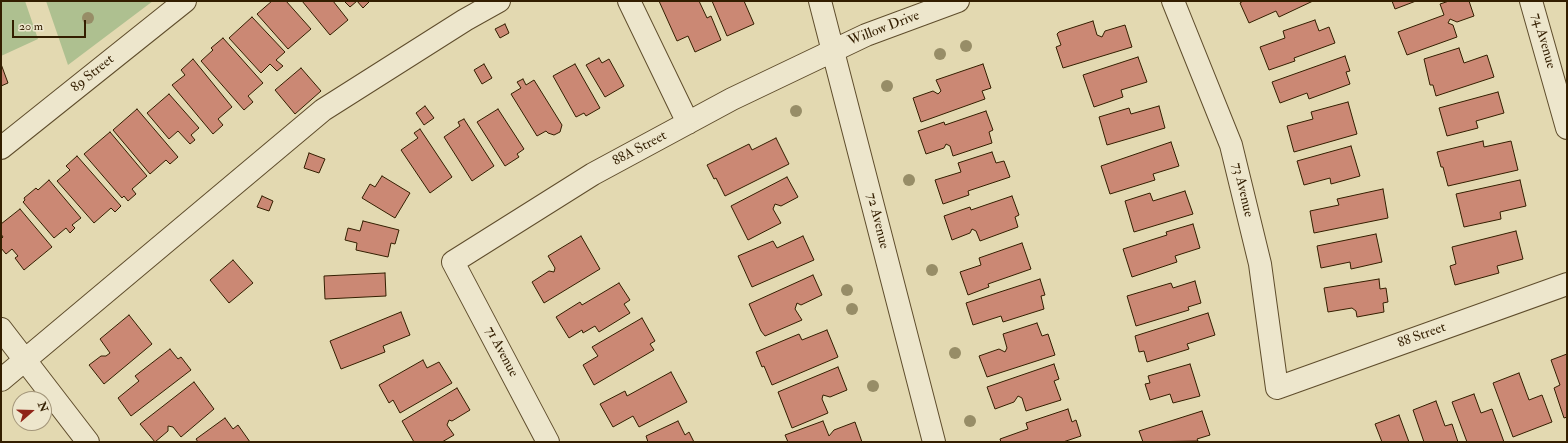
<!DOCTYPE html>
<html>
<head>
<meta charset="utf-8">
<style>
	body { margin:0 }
	#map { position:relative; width:1568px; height:443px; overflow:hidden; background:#e3d9b1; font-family:"IM FELL Double Pica",serif }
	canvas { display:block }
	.frame { position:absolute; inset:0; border:2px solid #331e00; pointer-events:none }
	.north { position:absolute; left:12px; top:391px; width:40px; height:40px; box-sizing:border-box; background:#ede6cc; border:1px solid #a3967a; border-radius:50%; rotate:70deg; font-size:11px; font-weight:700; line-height:16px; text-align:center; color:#331e00 }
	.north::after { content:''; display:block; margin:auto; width:14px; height:18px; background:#8f2418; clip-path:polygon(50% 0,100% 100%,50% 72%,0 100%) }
	.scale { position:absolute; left:12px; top:20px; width:74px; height:18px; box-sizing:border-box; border:2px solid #331e00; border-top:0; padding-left:5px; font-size:12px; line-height:14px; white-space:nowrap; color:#331e00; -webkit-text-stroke:3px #ede6cc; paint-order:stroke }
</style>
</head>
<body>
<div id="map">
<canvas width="1568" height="443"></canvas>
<div class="frame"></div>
<div class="north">N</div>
<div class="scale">20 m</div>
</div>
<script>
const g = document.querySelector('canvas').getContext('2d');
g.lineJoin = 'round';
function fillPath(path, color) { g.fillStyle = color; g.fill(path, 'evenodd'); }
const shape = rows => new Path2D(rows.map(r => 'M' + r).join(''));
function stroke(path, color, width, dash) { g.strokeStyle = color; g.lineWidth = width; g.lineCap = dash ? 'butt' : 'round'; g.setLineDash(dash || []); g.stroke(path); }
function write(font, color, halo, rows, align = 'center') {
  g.font = font + ' "IM FELL Double Pica",serif'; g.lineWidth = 3.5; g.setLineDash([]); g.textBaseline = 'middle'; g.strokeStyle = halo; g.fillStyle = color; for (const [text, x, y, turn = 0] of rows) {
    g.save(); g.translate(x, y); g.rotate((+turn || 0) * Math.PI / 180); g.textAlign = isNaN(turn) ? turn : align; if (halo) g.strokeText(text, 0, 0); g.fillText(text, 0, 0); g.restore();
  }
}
fillPath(shape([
	[1,1,25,1,38,39,1,56],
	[46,1,153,1,68,65]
]), '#aec090');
const building = shape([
	[272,1,286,1,311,29,288,49,257,14,272,1],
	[302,1,333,1,348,20,330,35,302,1],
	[344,1,357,1,350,7,344,1],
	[357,1,370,1,363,8,357,1],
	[659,1,699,1,707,18,711,16,721,40,695,52,688,36,677,41,659,1],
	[712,1,744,1,754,24,727,36,712,1],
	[1243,1,1313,1,1279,17,1276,11,1249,23,1240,3,1243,1],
	[1392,1,1416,1,1395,9,1392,1],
	[1449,1,1469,1,1474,16,1457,22,1450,19,1448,23,1453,25,1457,37,1407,55,1398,32,1444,15,1440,4,1449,1],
	[252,17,285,52,276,60,283,66,277,71,270,64,261,73,229,38,252,17],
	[1315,20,1319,31,1329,27,1335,43,1294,58,1295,61,1269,70,1260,47,1285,38,1283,31,1315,20],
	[1093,21,1097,35,1102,37,1105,31,1125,25,1132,47,1063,68,1056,47,1061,45,1057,34,1059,32,1093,21],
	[505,24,509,33,500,38,495,29,505,24],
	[223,38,263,83,248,96,253,102,244,110,201,61,213,50,211,48,223,38],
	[1459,48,1464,63,1487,55,1494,77,1436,96,1433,85,1430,85,1424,59,1459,48],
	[1345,56,1350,71,1346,72,1350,84,1309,99,1307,93,1280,103,1272,82,1345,56],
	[1138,57,1147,82,1121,90,1123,97,1094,107,1083,75,1138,57],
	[599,58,602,63,609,59,624,86,605,97,586,65,599,58],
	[193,59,232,107,218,119,223,125,213,134,172,85,185,75,181,70,193,59],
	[1,64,8,83,1,86,1,64],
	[484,64,492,78,482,84,474,70,484,64],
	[575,64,600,108,586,116,584,113,576,117,553,76,575,64],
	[983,64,991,88,982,91,985,99,921,122,913,98,933,91,938,94,941,91,936,80,983,64],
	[301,68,321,91,295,114,275,90,301,68],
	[523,79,526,85,534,80,562,125,560,132,554,135,548,133,546,131,537,136,511,94,521,88,517,82,523,79],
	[1498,92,1504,113,1476,121,1478,128,1447,136,1439,108,1498,92],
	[169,94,199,128,191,135,195,140,190,144,178,131,169,139,147,113,169,94],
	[1348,102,1357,134,1294,152,1287,126,1313,119,1311,112,1348,102],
	[425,106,434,118,424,125,416,113,425,106],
	[1159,106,1165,128,1107,145,1099,117,1129,108,1131,114,1159,106],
	[137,109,178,157,170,164,166,160,150,174,113,130,137,109],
	[498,109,524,149,517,154,519,157,505,166,477,122,498,109],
	[986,111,993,130,989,132,992,143,953,156,950,146,946,144,944,148,926,154,918,131,944,122,945,125,986,111],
	[464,119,494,166,472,181,444,137,460,126,458,122,464,119],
	[420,129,452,177,430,193,401,150,418,138,414,133,420,129],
	[110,132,147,176,132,189,136,194,128,201,124,196,122,198,84,154,110,132],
	[776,138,789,164,725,196,716,178,714,179,707,165,749,144,752,150,776,138],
	[1483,141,1484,147,1511,141,1518,170,1448,186,1443,167,1441,167,1437,152,1483,141],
	[1171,142,1179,166,1153,174,1155,180,1110,194,1101,166,1171,142],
	[1351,146,1360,176,1331,184,1330,178,1304,185,1297,161,1351,146],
	[992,152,996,163,1004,161,1010,177,968,191,969,195,943,204,935,180,961,172,958,163,992,152],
	[309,153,325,159,319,173,304,168,309,153],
	[77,156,121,206,115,212,111,208,94,223,57,181,70,170,66,166,77,156],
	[382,176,410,193,395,218,362,198,370,184,375,187,382,176],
	[787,177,798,197,781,206,775,204,773,209,781,223,748,240,731,206,787,177],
	[49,180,81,218,72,225,75,228,70,233,66,228,54,238,23,202,25,200,24,198,36,188,38,190,49,180],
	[1520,180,1526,206,1500,212,1501,219,1464,227,1456,194,1520,180],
	[1383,189,1388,218,1314,233,1310,211,1339,205,1337,199,1383,189],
	[1185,191,1193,214,1134,232,1125,201,1150,193,1153,201,1185,191],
	[262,196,273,201,269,211,257,207,262,196],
	[1012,196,1019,215,1015,217,1018,227,980,241,976,231,972,229,970,233,952,240,944,216,970,207,971,210,1012,196],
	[20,209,52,247,24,270,15,258,18,256,12,249,6,254,1,248,1,239,3,237,1,234,1,224,20,209],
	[363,221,399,230,395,244,391,243,388,257,356,250,357,243,345,240,348,228,360,231,363,221],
	[1193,224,1200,248,1175,256,1177,262,1132,277,1123,249,1167,235,1166,232,1193,224],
	[1516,231,1523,259,1497,266,1499,273,1455,285,1450,266,1456,264,1452,247,1516,231],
	[1376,234,1382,262,1351,269,1350,262,1321,268,1317,246,1376,234],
	[581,236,600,269,544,303,532,282,549,271,554,272,555,268,548,256,581,236],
	[803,236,814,260,752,287,738,256,773,241,777,248,803,236],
	[1022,243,1031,269,988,284,989,287,968,295,960,272,981,265,979,258,1022,243],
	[233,260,253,283,229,303,210,280,233,260],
	[385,273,386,296,325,299,324,276,385,273],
	[813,275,822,295,801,305,797,303,795,309,802,320,765,336,761,331,749,304,813,275],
	[1040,279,1045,295,1041,296,1044,309,1003,322,1001,316,973,325,966,303,1040,279],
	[1379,279,1380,289,1386,288,1388,302,1383,303,1384,312,1357,317,1356,311,1352,308,1328,312,1324,288,1379,279],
	[1195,281,1201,303,1188,307,1189,310,1136,326,1127,296,1171,283,1173,288,1195,281],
	[619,283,630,300,624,304,630,313,599,332,595,326,583,333,582,330,569,338,556,317,580,302,582,305,619,283],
	[401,312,410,335,383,346,385,352,341,369,330,341,401,312],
	[1208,313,1215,335,1187,344,1189,349,1147,362,1144,351,1139,352,1135,336,1208,313],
	[129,315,152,344,104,384,89,365,101,356,106,356,110,353,100,339,129,315],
	[642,318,655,341,650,344,654,350,594,385,583,365,598,356,592,347,642,318],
	[1037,323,1042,336,1048,334,1055,355,987,377,979,356,999,349,1005,352,1007,348,1003,334,1037,323],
	[827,330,838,357,772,385,764,366,762,367,756,352,799,334,802,340,827,330],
	[170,349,178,359,181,357,191,370,131,416,118,398,139,381,135,376,170,349],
	[1567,354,1567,417,1564,418,1554,388,1560,385,1551,360,1567,354],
	[423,360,427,368,439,362,452,383,400,413,393,400,389,403,379,385,423,360],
	[1054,364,1059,379,1054,381,1061,400,1026,411,1022,398,1018,396,1014,402,995,409,987,387,1054,364],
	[1190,364,1200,396,1173,403,1170,394,1150,400,1145,384,1150,383,1148,376,1190,364],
	[838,367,847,390,830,397,823,395,822,399,828,413,792,428,778,392,838,367],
	[671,372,687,402,639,427,633,416,613,427,600,404,625,391,627,396,671,372],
	[1519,373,1529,400,1542,395,1552,422,1513,437,1493,383,1519,373],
	[194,382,214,409,181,437,173,427,168,426,168,431,155,442,140,424,194,382],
	[457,388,470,410,452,421,449,420,447,425,454,435,442,442,414,442,402,421,457,388],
	[1474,394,1481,413,1492,409,1504,442,1467,442,1452,402,1474,394],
	[1436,401,1445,426,1452,424,1458,442,1424,442,1413,410,1436,401],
	[1068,409,1072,422,1076,420,1081,436,1063,442,1001,442,1000,439,1028,429,1026,423,1068,409],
	[1202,411,1210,435,1197,439,1198,441,1143,442,1139,431,1202,411],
	[1399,415,1409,442,1382,442,1375,424,1399,415],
	[225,418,233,429,238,425,250,442,198,442,196,439,225,418],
	[678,421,685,435,689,432,694,442,648,442,646,436,678,421],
	[823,421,829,436,834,430,855,422,862,442,788,442,785,435,823,421]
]);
fillPath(building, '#cb8874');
stroke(building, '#331e00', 1);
const minor = shape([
	[629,1,688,123],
	[820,1,934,442],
	[1173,1,1231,145,1260,264,1277,388,1567,284],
	[1531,1,1567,128],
	[1,148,185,1],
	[1,329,88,442],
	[1,380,323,110,465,20,499,1],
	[548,442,453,262,593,174,732,99,866,35,958,1]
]);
stroke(minor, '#5f4d2c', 24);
stroke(minor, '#ede6cc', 22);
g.fillStyle = '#978d67';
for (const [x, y] of [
	[88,18],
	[966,46],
	[940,54],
	[887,86],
	[796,111],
	[909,180],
	[932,270],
	[847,290],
	[852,309],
	[955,353],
	[873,386],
	[970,421]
]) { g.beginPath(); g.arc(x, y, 6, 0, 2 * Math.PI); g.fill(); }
write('14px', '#331e00', '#ede6cc', [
	["Willow Drive",884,29,-21],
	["74 Avenue",1543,41,74],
	["89 Street",93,74,-39],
	["88A Street",640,149,-28],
	["73 Avenue",1242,190,77],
	["72 Avenue",877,221,76],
	["88 Street",1422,336,-20],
	["71 Avenue",501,352,62]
]);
</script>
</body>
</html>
